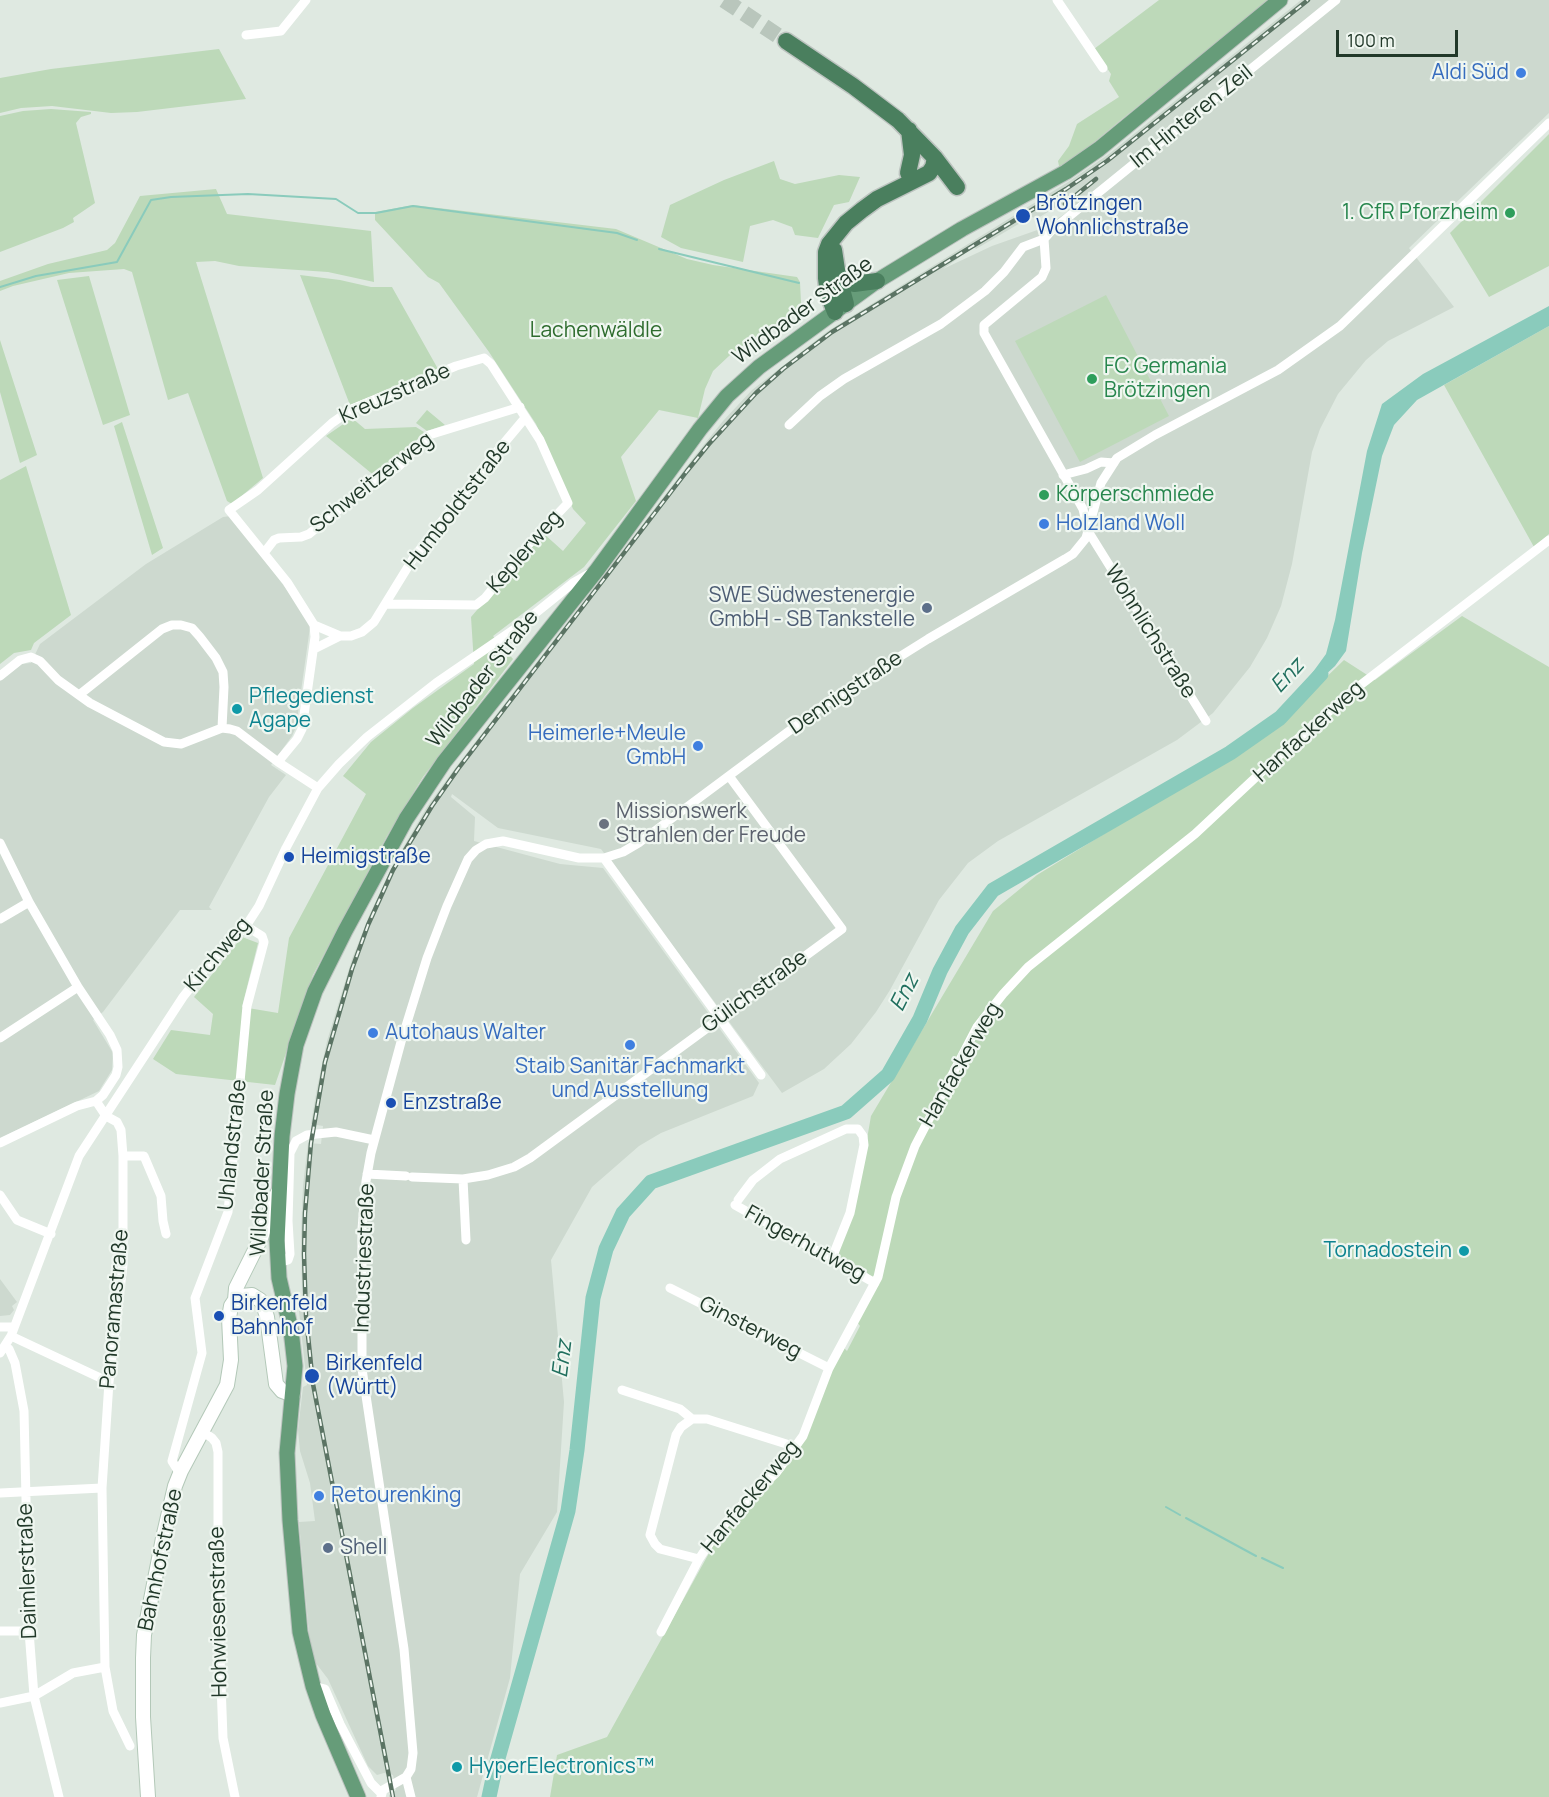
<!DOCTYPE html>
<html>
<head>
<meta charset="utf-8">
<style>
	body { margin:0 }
	#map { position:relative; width:1549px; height:1797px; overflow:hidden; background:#dfe9e1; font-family:Manrope,sans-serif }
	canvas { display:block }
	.scale { position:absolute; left:1336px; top:30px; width:122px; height:27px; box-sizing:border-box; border:3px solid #213829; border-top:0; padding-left:8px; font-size:18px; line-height:21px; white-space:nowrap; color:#213829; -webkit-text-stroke:4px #eff6f0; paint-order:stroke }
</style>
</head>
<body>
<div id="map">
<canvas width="1549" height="1797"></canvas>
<div class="scale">100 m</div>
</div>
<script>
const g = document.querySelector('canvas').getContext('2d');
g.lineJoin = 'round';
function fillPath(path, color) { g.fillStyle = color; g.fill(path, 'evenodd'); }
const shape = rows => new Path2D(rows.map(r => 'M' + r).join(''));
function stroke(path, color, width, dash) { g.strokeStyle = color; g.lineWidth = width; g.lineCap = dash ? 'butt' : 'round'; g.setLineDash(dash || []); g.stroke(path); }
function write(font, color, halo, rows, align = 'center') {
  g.font = font + ' Manrope,sans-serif'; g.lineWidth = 4.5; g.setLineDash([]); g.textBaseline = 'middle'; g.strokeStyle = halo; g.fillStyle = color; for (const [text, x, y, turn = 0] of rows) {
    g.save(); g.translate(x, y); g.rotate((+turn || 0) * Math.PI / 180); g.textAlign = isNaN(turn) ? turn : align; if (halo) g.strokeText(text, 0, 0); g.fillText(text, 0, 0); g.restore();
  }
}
fillPath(shape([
	[1301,0,1549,0,1549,113,1409,248,1454,307,1388,341,1366,360,1338,394,1320,429,1312,452,1292,564,1281,606,1267,638,1250,667,1213,713,1177,740,998,841,968,863,939,900,890,990,876,1012,851,1044,824,1069,782,1093,601,849,498,828,452,794,451,797,475,817,474,841,560,864,603,868,759,1083,753,1096,661,1133,639,1146,592,1187,551,1260,564,1402,557,1512,520,1574,510,1678,477,1797,389,1797,389,1795,396,1790,393,1775,384,1773,377,1775,368,1766,328,1679,315,1662,309,1634,299,1522,315,1521,310,1483,300,1451,298,1430,303,1387,307,1385,299,1311,302,1296,301,1234,303,1186,308,1143,321,1144,323,1126,311,1124,317,1088,327,1041,352,959,369,916,394,863,427,807,453,771,694,457,723,421,752,390,828,331,1068,182,1109,154],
	[1061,204,1069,211,1043,228,992,246,943,269,974,247,976,249,1022,222,1023,223,1030,217,1038,218],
	[231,516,306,615,310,627,296,727,292,736,271,765,286,775,269,797,209,907,212,910,180,910,103,1012,93,1020,113,1053,112,1070,99,1091,0,1138,0,681,21,664,31,663,40,644,146,564,223,517],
	[0,1279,17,1302,12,1306,14,1310,10,1315,0,1316]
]), '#cdd9cf');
fillPath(shape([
	[1159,0,1271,0,1122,119,1060,171,1058,161,1069,146,1077,124,1119,97,1109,81,1111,74,1094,49],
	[219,49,246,99,137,112,111,113,52,106,21,108,0,113,0,78,51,69],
	[51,109,91,112,91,114,81,117,76,123,95,203,73,218,74,222,63,228,0,252,0,116,23,111],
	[1549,134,1549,266,1489,297,1450,233],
	[774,161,780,179,795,184,839,175,860,177,849,202,834,205,818,238,795,235,792,227,773,220,750,226,743,262,681,248,661,237,670,205,724,180],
	[216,189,227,214,371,231,374,282,328,272,239,266,215,261,196,262,263,478,232,504,227,501,188,393,168,400,132,272,124,269,69,273,13,286,0,291,0,281,48,264,107,250,115,243,140,196],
	[413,205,616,229,687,259,713,265,797,277,800,282,801,303,799,310,749,341,729,356,713,371,705,389,698,418,659,410,621,457,636,501,584,567,493,636,513,659,423,777,387,836,313,975,275,1085,176,1074,153,1059,171,1030,210,1035,213,1014,194,997,242,937,258,943,242,1007,278,1013,289,938,366,794,343,776,371,742,413,708,474,664,471,617,543,533,563,551,586,523,573,509,536,424,489,352,439,283,428,277,375,220,375,212],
	[300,275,340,280,371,287,392,287,438,369,350,405],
	[89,276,130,415,103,425,57,280],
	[1106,295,1169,416,1080,462,1015,341],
	[1549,326,1549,534,1534,547,1444,385],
	[0,340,37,455,20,463,0,392],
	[427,410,445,425,427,431,416,423],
	[352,418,365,429,416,427,424,432,398,460,376,477,326,436],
	[122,422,163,548,152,555,114,426],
	[26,466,71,615,34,643,31,650,14,653,0,664,0,480],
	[1462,616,1549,667,1549,1797,550,1797,557,1755,607,1737,718,1537,799,1451,832,1371,843,1347,847,1351,860,1326,857,1322,876,1283,864,1269,839,1257,839,1248,867,1139,871,1116,993,911,1037,875,1236,753,1280,722,1344,660,1375,680]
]), '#bdd9b9');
fillPath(shape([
	[1549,306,1549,326,1417,400,1394,425,1382,456,1362,553,1346,651,1335,666,1309,690,1305,683,1326,654,1335,620,1367,451,1382,404,1423,374]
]), '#8acbbc');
stroke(shape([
	[659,249,799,283],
	[0,287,36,276,117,262,151,200,171,197,248,194,336,199,358,213,376,213,413,206,617,233,637,240],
	[1166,1507,1180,1515],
	[1186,1518,1256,1556],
	[1262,1558,1283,1568]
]), '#8acbbc', 2);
stroke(shape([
	[489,1797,495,1769,568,1511,577,1450,593,1298,606,1249,623,1213,651,1182,846,1112,888,1075,920,1019,940,971,962,930,993,890,1230,753,1280,718,1321,674]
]), '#8acbbc', 15);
stroke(shape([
	[724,0,786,41]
]), '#b9c6bc', 16, [16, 8]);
const secondary = shape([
	[235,1300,241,1296,252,1295,260,1300,263,1304,267,1317,276,1384,282,1391,293,1395],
	[148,1797,143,1717,143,1658,144,1635,163,1538,175,1486,181,1471,227,1385,231,1360,229,1318,231,1306,235,1300,236,1288,261,1238,272,1204,278,1192]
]);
const primary = shape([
	[358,1797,323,1715,313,1686,300,1632,290,1520,287,1453,295,1366,291,1330,279,1278,277,1241,282,1136,287,1094,296,1045,315,991,345,931,406,819,444,762,597,570,700,429,727,396,759,367,877,281,962,229,1066,172,1099,149,1280,0]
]);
const trunk = shape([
	[786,41,853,86,898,120,935,158,957,187],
	[908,173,912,155,909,130],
	[834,250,837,270,846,304],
	[839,277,854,284,877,281],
	[835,312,828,294,826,278,826,252,829,244,846,223,862,210,877,199,929,173,933,167,935,158]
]);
stroke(secondary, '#b3c8b8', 16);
stroke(primary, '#bcc3bf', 17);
stroke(trunk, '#bcc3bf', 19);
stroke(shape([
	[1057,0,1103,68],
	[246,35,281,31,306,0],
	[1044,239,1046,268,1042,277,984,325,984,333,1083,509,1088,531,1206,721],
	[789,425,820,396,844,379,941,324,985,291,1004,272,1023,247,1044,239,1051,231,1336,0],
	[1063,475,1086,469,1101,462,1114,463],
	[264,553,274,540,279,538,301,537,309,534,348,502,399,466,429,435,520,407],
	[314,625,340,636],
	[314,649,340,636,351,636,362,632,374,622,414,557,484,467,525,418],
	[0,676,20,660,31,657,40,661,58,680,90,703,164,742,181,744,222,728,230,729,237,731,278,762],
	[79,695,162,629,172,625,181,625,192,628,200,637,216,658,223,672,224,687,222,728],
	[318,788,278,762,297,739,302,729,315,637,314,625,287,582,229,510,258,490,332,423,352,409,456,366,484,358,491,364,540,440,568,503,529,544,485,598,476,605,387,604],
	[0,843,29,902,78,987,110,1035,117,1050,118,1067,116,1075,103,1095,96,1101,106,1116,117,1122,121,1130,123,1156,123,1265,109,1382,102,1488,105,1667,113,1711,130,1746],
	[604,858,761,1075],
	[0,919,29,902],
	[0,1038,78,987],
	[0,1143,77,1106,96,1101],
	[123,1156,144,1156,161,1196,163,1221,166,1234],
	[367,1174,406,1176],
	[412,1177,463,1179,488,1175,514,1167,530,1158,842,929,729,776],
	[463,1179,466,1240],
	[0,1195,17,1220,51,1234],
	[738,1200,753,1180,780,1159,846,1129,858,1129,863,1136,864,1145,850,1213,832,1258],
	[735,1205,875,1283],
	[278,1263,288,1260,290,1254,288,1221,290,1153,296,1141,307,1135,336,1132,374,1140],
	[670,1288,829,1368],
	[0,1327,14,1327],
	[11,1336,109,1382],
	[4,1347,9,1349,15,1363,24,1411,29,1631,34,1696,59,1797],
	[0,1353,11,1336,79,1156,183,997,212,960,246,926,259,906,286,848,318,788,339,764,367,737,436,683,522,624,573,583,589,574],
	[622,1390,680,1409,692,1419],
	[203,1432,212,1438,216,1443,218,1452,218,1602,223,1738,235,1797],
	[181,1471,177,1469,172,1461,202,1353,195,1298,228,1212,247,1006,264,942,262,936,246,926],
	[0,1493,102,1488],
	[699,1559,660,1549,655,1544,650,1535,676,1435,681,1427,692,1419,707,1419,796,1447],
	[0,1631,29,1631],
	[661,1632,699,1559,715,1535,740,1507,776,1473,803,1436,829,1368,878,1277,896,1197,915,1146,977,1027,1003,994,1028,967,1195,834,1285,750,1350,693,1549,540],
	[313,1686,325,1689,340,1724,371,1783,381,1793],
	[0,1703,34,1696,73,1673,105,1667],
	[406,1777,411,1797],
	[381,1797,383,1790,406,1777,411,1769,413,1753,404,1649,362,1369,362,1229,366,1181,371,1153,401,1042,427,958,447,906,468,859,476,850,486,844,503,841,579,858,604,858,623,852,640,842,832,699,928,639,1065,559,1073,554,1086,538,1101,483,1117,458,1155,435,1278,370,1340,326,1549,123]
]), '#fff', 9);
stroke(secondary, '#fff', 14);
stroke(primary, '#669c79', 15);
stroke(trunk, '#4a7f5e', 16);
const rail = shape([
	[1065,204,1096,179],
	[393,1797,313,1384,306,1316,304,1254,305,1213,311,1143,325,1062,352,969,368,925,393,870,432,806,458,769,687,471,709,444,756,393,783,369,832,332,1066,189,1107,161,1308,0]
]);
stroke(rail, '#5b7464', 4.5);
stroke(rail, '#eff6f0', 2, [7]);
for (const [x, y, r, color] of [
	[1521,73,6,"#3f7fe0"],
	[1510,213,6,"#2e9e5b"],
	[1023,216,8,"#1a4fb4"],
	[1092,379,6,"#2e9e5b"],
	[1044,495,6,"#2e9e5b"],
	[1044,524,6,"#3f7fe0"],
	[927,608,6,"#5c6f8a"],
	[237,709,6,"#0f9aa8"],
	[698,746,6,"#3f7fe0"],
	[604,824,6,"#6b7280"],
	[289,857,6,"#1a4fb4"],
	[373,1033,6,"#3f7fe0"],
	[630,1045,6,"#3f7fe0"],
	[391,1103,6,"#1a4fb4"],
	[1464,1251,6,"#0f9aa8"],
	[219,1316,6,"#1a4fb4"],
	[312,1376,8,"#1a4fb4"],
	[319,1496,6,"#3f7fe0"],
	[328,1548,6,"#5c6f8a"],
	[457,1767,6,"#0f9aa8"]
]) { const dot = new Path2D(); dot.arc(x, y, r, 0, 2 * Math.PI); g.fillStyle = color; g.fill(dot); stroke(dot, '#eff6f0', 2); }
write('21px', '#366cbe', '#eff6f0', [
	["Aldi Süd",1509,73,"right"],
	["Holzland Woll",1056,524],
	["Heimerle+Meule",686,734,"right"],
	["GmbH",686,758,"right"],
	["Autohaus Walter",385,1033],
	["Staib Sanitär Fachmarkt",630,1067,"center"],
	["und Ausstellung",630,1091,"center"],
	["Retourenking",331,1496]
], 'left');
write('21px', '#213829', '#eff6f0', [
	["Im Hinteren Zeil",1192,117,-39],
	["Wildbader Straße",803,311,-36],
	["Kreuzstraße",395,394,-24],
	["Schweitzerweg",372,483,-38],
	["Humboldtstraße",458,505,-52],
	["Keplerweg",525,552,-49],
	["Wohnlichstraße",1150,632,58],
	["Wildbader Straße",483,679,-52],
	["Dennigstraße",846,693,-34],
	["Hanfackerweg",1309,732,-42],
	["Kirchweg",218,955,-50],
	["Gülichstraße",755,992,-36],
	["Hanfackerweg",961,1065,-60],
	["Uhlandstraße",233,1145,-84],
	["Wildbader Straße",263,1173,-87],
	["Fingerhutweg",805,1244,29],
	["Industriestraße",365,1258,-88],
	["Panoramastraße",115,1309,-85],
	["Ginsterweg",750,1328,27],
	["Hanfackerweg",751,1497,-50],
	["Bahnhofstraße",161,1560,-78],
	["Daimlerstraße",28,1571,-92],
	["Hohwiesenstraße",219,1612,-91]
]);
write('21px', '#164399', '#eff6f0', [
	["Brötzingen",1036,204],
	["Wohnlichstraße",1036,228],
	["Heimigstraße",301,857],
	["Enzstraße",403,1103],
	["Birkenfeld",231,1304],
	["Bahnhof",231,1328],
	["Birkenfeld",326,1364],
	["(Württ)",326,1388]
], 'left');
write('21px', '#27864d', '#eff6f0', [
	["1. CfR Pforzheim",1498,213,"right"],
	["FC Germania",1104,367],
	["Brötzingen",1104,391],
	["Körperschmiede",1056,495]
], 'left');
write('21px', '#2e6c2e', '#eff6f0', [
	["Lachenwäldle",596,331]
]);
write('21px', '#4e5e75', '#eff6f0', [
	["SWE Südwestenergie",915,596],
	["GmbH - SB Tankstelle",915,620],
	["Shell",340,1548,"left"]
], 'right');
write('21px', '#0d838f', '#eff6f0', [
	["Pflegedienst",249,697],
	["Agape",249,721],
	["Tornadostein",1452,1251,"right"],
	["HyperElectronics™",469,1767]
], 'left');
write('21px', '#5b616d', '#eff6f0', [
	["Missionswerk",616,812],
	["Strahlen der Freude",616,836]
], 'left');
write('italic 22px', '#206f5e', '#eff6f0', [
	["Enz",1288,676,-48],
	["Enz",905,993,-63],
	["Enz",563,1359,-83]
]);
</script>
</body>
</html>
